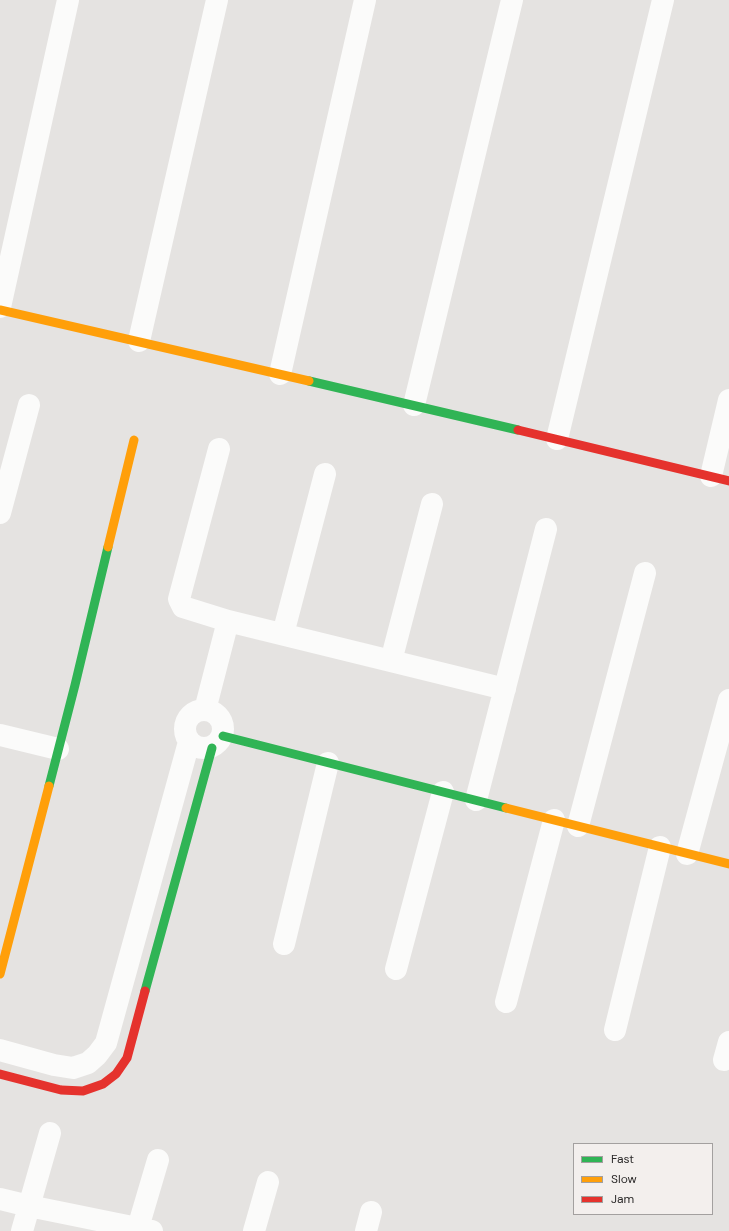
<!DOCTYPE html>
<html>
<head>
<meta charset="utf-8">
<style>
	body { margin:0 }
	#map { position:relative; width:729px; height:1231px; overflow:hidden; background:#e5e3e1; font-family:"DM Sans",sans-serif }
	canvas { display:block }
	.legend { position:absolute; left:573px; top:1143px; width:140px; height:72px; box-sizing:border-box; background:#f3efed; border:1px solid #a3a09f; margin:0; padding:5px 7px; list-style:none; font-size:12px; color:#2c2a2a }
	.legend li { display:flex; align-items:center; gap:8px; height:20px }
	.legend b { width:20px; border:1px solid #a3a09f }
</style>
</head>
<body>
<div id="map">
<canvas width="729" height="1231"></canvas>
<ul class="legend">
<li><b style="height:5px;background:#30b455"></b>Fast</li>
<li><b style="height:5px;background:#ff9f0a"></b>Slow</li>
<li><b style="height:5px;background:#e5322d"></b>Jam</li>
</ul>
</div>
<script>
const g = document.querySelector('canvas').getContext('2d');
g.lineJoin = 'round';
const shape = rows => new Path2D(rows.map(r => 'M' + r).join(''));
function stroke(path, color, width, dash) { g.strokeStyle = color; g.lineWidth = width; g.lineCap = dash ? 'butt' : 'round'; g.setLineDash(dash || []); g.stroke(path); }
stroke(shape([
	[0,307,68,0],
	[139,341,217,0],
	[280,374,365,0],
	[414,405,512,0],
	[557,439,663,0],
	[219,449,179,599,183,607,228,621],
	[711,476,729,400],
	[0,513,29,405],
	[283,634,325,474],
	[391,661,432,504],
	'185 729a19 19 0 1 1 38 0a19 19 0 1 1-38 0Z',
	[205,710,228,621,505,689],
	[0,735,58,749],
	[476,800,546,529],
	[578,826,645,573],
	[687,854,729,700],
	[284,944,328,763],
	[396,969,443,792],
	[506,1002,554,820],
	[615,1030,660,847],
	[0,1050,54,1065,73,1068,88,1063,97,1055,106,1043,189,742],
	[724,1060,729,1042],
	[0,1199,29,1206,152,1231],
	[22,1231,50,1133],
	[137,1231,158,1160],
	[254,1231,268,1182],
	[366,1231,371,1212]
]), '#fbfbfa', 22);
stroke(shape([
	[309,381,518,430],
	[223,736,506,808],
	[49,786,75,685,108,547],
	[145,991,212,748]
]), '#30b455', 9);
stroke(shape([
	[0,310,309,381],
	[108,547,134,440],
	[506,808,729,864],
	[0,974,49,786]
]), '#ff9f0a', 9);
stroke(shape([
	[518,430,729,481],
	[0,1074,61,1090,83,1091,103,1084,116,1074,127,1058,145,991]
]), '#e5322d', 9);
</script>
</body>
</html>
